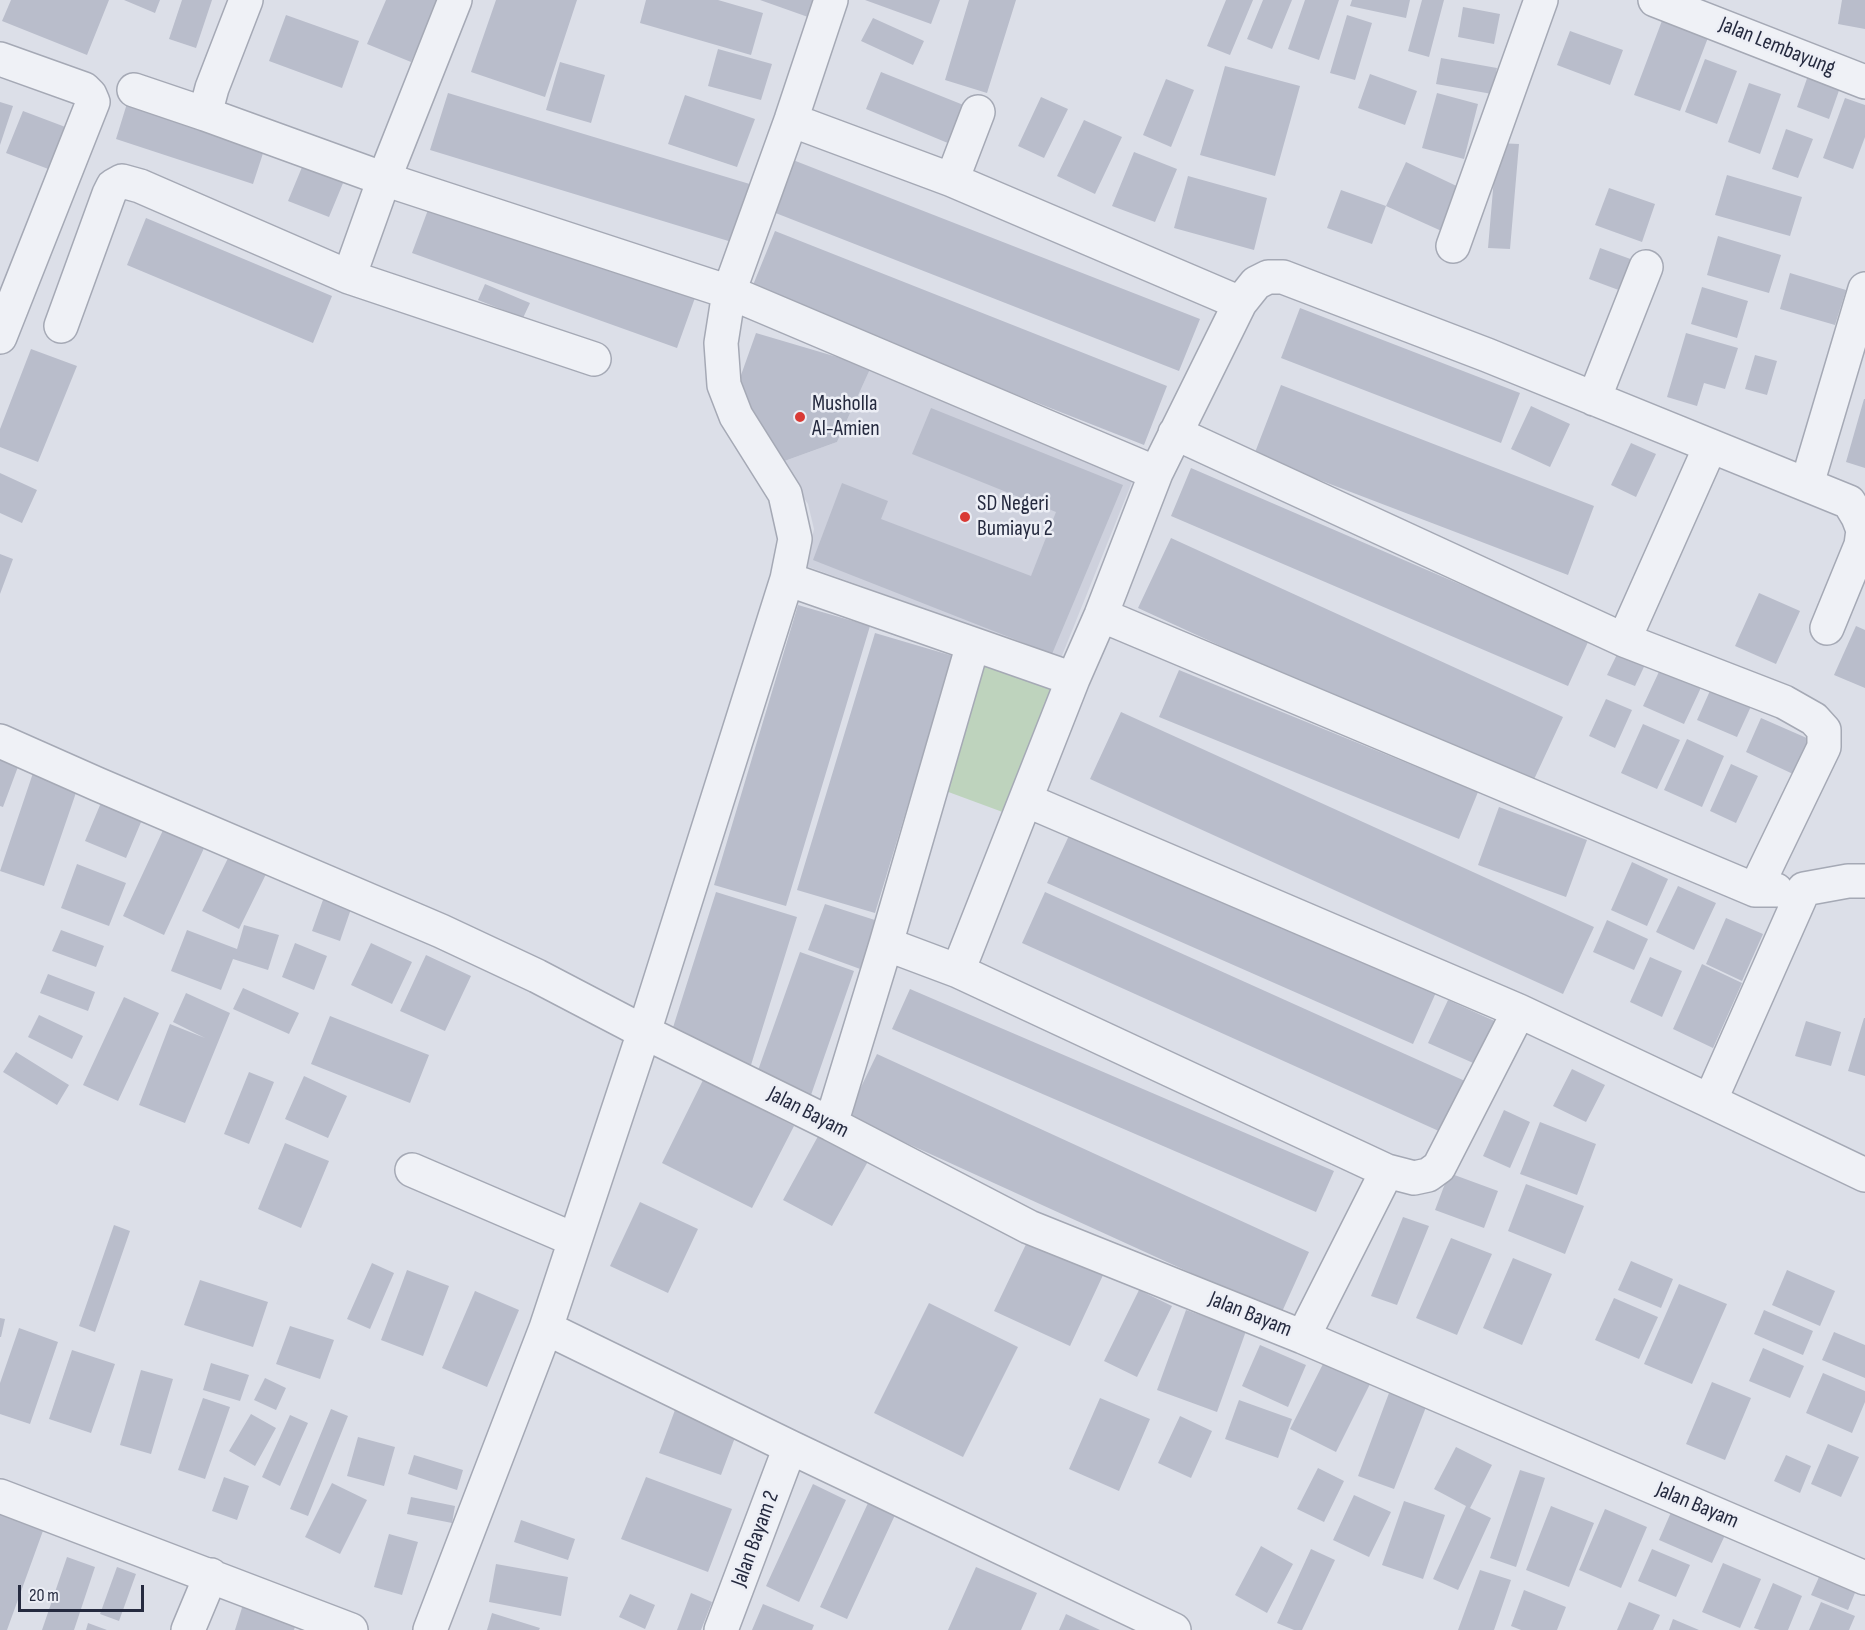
<!DOCTYPE html>
<html>
<head>
<meta charset="utf-8">
<style>
	body { margin:0 }
	#map { position:relative; width:1865px; height:1630px; overflow:hidden; background:#dcdfe8; font-family:"Sofia Sans Condensed",sans-serif }
	canvas { display:block }
	.scale { position:absolute; left:18px; top:1585px; width:126px; height:27px; box-sizing:border-box; border:3px solid #252a3f; border-top:0; padding-left:8px; font-size:18px; line-height:21px; white-space:nowrap; color:#252a3f; -webkit-text-stroke:4px #eceef5; paint-order:stroke }
</style>
</head>
<body>
<div id="map">
<canvas width="1865" height="1630"></canvas>
<div class="scale">20 m</div>
</div>
<script>
const g = document.querySelector('canvas').getContext('2d');
g.lineJoin = 'round';
function fillPath(path, color) { g.fillStyle = color; g.fill(path, 'evenodd'); }
const shape = rows => new Path2D(rows.map(r => 'M' + r).join(''));
function stroke(path, color, width, dash) { g.strokeStyle = color; g.lineWidth = width; g.lineCap = dash ? 'butt' : 'round'; g.setLineDash(dash || []); g.stroke(path); }
function write(font, color, halo, rows, align = 'center') {
  g.font = font + ' "Sofia Sans Condensed",sans-serif'; g.lineWidth = 5; g.setLineDash([]); g.textBaseline = 'middle'; g.strokeStyle = halo; g.fillStyle = color; for (const [text, x, y, turn = 0] of rows) {
    g.save(); g.translate(x, y); g.rotate((+turn || 0) * Math.PI / 180); g.textAlign = isNaN(turn) ? turn : align; if (halo) g.strokeText(text, 0, 0); g.fillText(text, 0, 0); g.restore();
  }
}
fillPath(shape([
	[871,367,1134,477,1061,658,806,566,814,529,808,504,779,463,837,442]
]), '#ced1dd');
fillPath(shape([
	[979,659,1058,686,1008,814,943,790]
]), '#bed3bd');
fillPath(shape([
	[11,0,109,0,87,55,2,21],
	[124,0,160,0,155,13],
	[182,0,212,0,196,48,169,39],
	[386,0,438,0,411,62,367,44],
	[496,0,577,0,545,97,471,72],
	[646,0,718,0,763,13,751,55,640,23],
	[760,0,814,0,808,17],
	[865,0,940,0,931,24],
	[969,0,1016,0,987,93,945,80],
	[1226,0,1253,0,1230,55,1207,46],
	[1263,0,1292,0,1272,49,1247,39],
	[1305,0,1339,0,1319,60,1288,49],
	[1352,0,1410,0,1406,18,1350,6],
	[1422,0,1444,0,1429,57,1408,51],
	[1842,0,1865,0,1865,29,1838,24],
	[1463,7,1500,14,1494,44,1458,37],
	[286,15,359,41,342,88,269,61],
	[1347,15,1372,23,1355,80,1330,73],
	[873,18,924,41,913,65,861,41],
	[1663,18,1709,35,1680,111,1634,95],
	[1570,31,1623,50,1610,85,1557,65],
	[718,49,772,64,761,100,708,86],
	[1441,58,1497,68,1492,94,1436,84],
	[1705,59,1737,71,1717,124,1685,112],
	[560,62,605,75,591,123,546,110],
	[1225,66,1300,86,1275,176,1200,155],
	[1811,67,1843,79,1829,119,1797,107],
	[881,72,971,108,955,146,866,109],
	[1370,74,1417,91,1405,125,1358,108],
	[1166,79,1194,90,1171,147,1143,135],
	[1749,83,1781,94,1760,154,1728,142],
	[448,93,753,185,735,243,430,150],
	[1437,93,1478,104,1464,159,1422,148],
	[685,95,755,119,737,167,668,144],
	[129,97,267,141,253,184,116,139],
	[1041,97,1068,109,1044,158,1018,146],
	[1845,98,1865,105,1865,137,1853,169,1823,158],
	[0,102,13,106,0,145],
	[23,111,68,128,51,170,6,153],
	[1084,120,1122,137,1095,194,1057,176],
	[1786,129,1813,139,1798,178,1772,169],
	[1497,143,1519,144,1510,249,1488,248],
	[1134,152,1177,169,1155,222,1112,206],
	[307,155,348,171,329,217,288,201],
	[793,160,1200,319,1179,371,773,212],
	[1406,162,1465,190,1446,233,1386,206,1372,244,1327,228,1341,190,1386,206],
	[1727,175,1802,197,1790,236,1715,215],
	[1188,176,1267,198,1254,250,1174,228],
	[1609,188,1655,204,1642,242,1595,225],
	[432,199,696,295,677,348,412,253],
	[146,218,332,296,313,343,127,265],
	[775,231,1167,386,1144,445,751,290],
	[1718,236,1781,255,1769,293,1707,275],
	[1600,248,1636,261,1624,292,1589,279],
	[1790,273,1846,290,1835,325,1780,309],
	[485,284,530,303,523,318,478,300],
	[1702,287,1748,301,1737,338,1691,324],
	[1300,308,1520,393,1501,443,1281,358],
	[756,333,871,367,837,442,779,463,735,392],
	[1686,333,1738,348,1725,389,1704,383,1697,406,1667,397],
	[31,349,77,366,38,462,0,447,0,429],
	[1755,355,1777,361,1767,395,1745,389],
	[1281,385,1594,506,1568,575,1254,455],
	[1864,399,1865,399,1865,468,1846,462],
	[1531,406,1570,424,1550,467,1511,449],
	[931,408,1123,485,1052,654,813,560,842,483,888,501,881,519,1031,576,1056,512,912,454],
	[1631,443,1656,454,1636,497,1611,485],
	[1191,468,1589,640,1568,686,1171,516],
	[0,473,37,490,22,523,0,513],
	[1171,538,1563,717,1530,788,1138,608],
	[0,554,13,559,0,594],
	[1759,593,1800,611,1776,664,1735,646],
	[798,605,870,626,786,906,714,885],
	[1856,626,1865,630,1865,688,1834,675],
	[875,633,953,656,875,913,797,890],
	[1623,642,1650,654,1635,686,1607,675],
	[1664,661,1705,679,1684,724,1643,706],
	[1179,670,1478,792,1459,839,1159,717],
	[1713,684,1753,702,1737,737,1697,720],
	[1606,699,1632,710,1615,748,1589,736],
	[1121,712,1594,927,1563,994,1090,779],
	[1761,718,1809,739,1793,774,1746,752],
	[1643,724,1680,740,1657,789,1621,773],
	[1687,739,1724,756,1702,807,1664,790],
	[0,747,22,756,3,807,0,806],
	[1731,764,1758,776,1736,823,1710,811],
	[35,767,80,781,44,886,0,871],
	[103,798,144,815,126,858,85,841],
	[1499,807,1587,840,1566,897,1478,865],
	[1073,827,1438,988,1413,1044,1047,883],
	[164,828,205,846,164,935,123,916],
	[232,850,269,868,239,929,202,911],
	[1632,862,1668,879,1647,926,1611,910],
	[77,864,126,883,109,926,61,908],
	[1678,886,1716,903,1694,950,1656,932],
	[716,892,797,917,751,1065,669,1040],
	[1045,892,1465,1081,1441,1132,1022,943],
	[324,897,352,906,340,941,312,931],
	[825,904,881,922,863,970,808,950],
	[1726,918,1763,934,1742,981,1706,964],
	[1607,920,1648,939,1634,970,1593,952],
	[244,925,279,935,268,970,233,959,221,990,171,971,187,930,237,949],
	[61,930,104,946,96,967,52,951],
	[295,943,327,956,314,990,282,977],
	[371,943,412,962,392,1004,351,985],
	[800,952,854,971,811,1095,756,1076],
	[426,955,471,976,445,1031,400,1011],
	[1650,957,1682,971,1662,1017,1630,1002],
	[1702,964,1742,983,1713,1048,1673,1029],
	[48,974,95,992,88,1011,40,993],
	[243,988,299,1013,289,1034,233,1009],
	[910,989,1334,1171,1316,1212,892,1029],
	[186,993,230,1013,185,1123,139,1105,170,1024,205,1038,173,1022],
	[124,997,159,1013,118,1101,83,1085],
	[1448,1000,1499,1023,1480,1066,1428,1043],
	[39,1015,83,1036,72,1059,28,1037],
	[330,1016,429,1055,410,1103,311,1064],
	[1864,1018,1865,1018,1865,1076,1848,1071],
	[1806,1021,1841,1032,1831,1066,1795,1056],
	[16,1052,69,1085,57,1105,3,1072],
	[877,1054,1309,1252,1281,1314,847,1116],
	[1572,1069,1605,1085,1586,1122,1553,1106],
	[249,1072,274,1082,249,1144,224,1134],
	[304,1076,347,1096,328,1138,285,1119],
	[703,1080,794,1126,752,1208,662,1163],
	[1504,1110,1530,1122,1510,1168,1483,1156],
	[1540,1122,1596,1144,1577,1195,1520,1174],
	[822,1129,871,1156,832,1226,783,1200],
	[285,1143,329,1161,301,1228,258,1209],
	[1449,1173,1498,1191,1484,1228,1435,1210],
	[1526,1184,1584,1206,1565,1254,1508,1231],
	[640,1202,698,1229,668,1293,610,1266],
	[1403,1217,1429,1226,1397,1305,1371,1296],
	[114,1225,130,1231,95,1332,79,1326],
	[1029,1238,1104,1273,1070,1346,994,1311],
	[1451,1238,1492,1254,1457,1335,1416,1318],
	[1513,1258,1552,1274,1522,1345,1483,1328],
	[1631,1261,1673,1279,1661,1308,1618,1290],
	[372,1263,394,1273,370,1329,347,1319],
	[407,1270,449,1286,423,1356,381,1340],
	[1787,1270,1835,1291,1820,1326,1772,1305],
	[200,1280,268,1302,253,1347,184,1325],
	[1679,1284,1727,1304,1692,1384,1644,1364],
	[1139,1290,1172,1306,1137,1377,1104,1361],
	[475,1291,519,1310,487,1387,442,1368],
	[1614,1298,1658,1317,1639,1359,1595,1340],
	[929,1303,1018,1347,963,1457,874,1413],
	[1186,1310,1246,1331,1217,1412,1157,1390],
	[1764,1310,1813,1331,1803,1355,1754,1334],
	[0,1318,5,1319,1,1337,0,1337],
	[290,1326,334,1340,320,1379,276,1364],
	[19,1328,58,1342,30,1424,0,1414,0,1383],
	[1834,1332,1865,1345,1865,1378,1822,1360],
	[1260,1345,1306,1365,1288,1407,1242,1386],
	[1763,1348,1804,1366,1790,1398,1749,1381],
	[72,1350,115,1364,91,1433,49,1419],
	[1326,1358,1372,1380,1336,1452,1290,1429],
	[211,1363,249,1375,240,1401,203,1390],
	[141,1370,173,1379,151,1454,120,1445],
	[1823,1373,1865,1391,1865,1402,1852,1433,1806,1413],
	[265,1378,286,1388,276,1410,254,1400],
	[1712,1382,1751,1398,1725,1460,1686,1444],
	[1389,1393,1426,1407,1394,1489,1358,1476],
	[203,1398,230,1407,205,1479,178,1470],
	[1100,1398,1150,1419,1119,1491,1069,1469],
	[1239,1400,1292,1419,1278,1458,1225,1439],
	[678,1402,740,1424,721,1475,659,1453],
	[331,1409,348,1416,308,1516,290,1509],
	[251,1414,276,1428,255,1466,229,1451],
	[290,1415,308,1423,280,1486,262,1477],
	[1180,1416,1212,1431,1191,1478,1158,1463],
	[358,1437,395,1447,384,1486,347,1476],
	[1828,1444,1859,1457,1841,1497,1811,1484],
	[1456,1447,1492,1465,1470,1508,1491,1518,1458,1590,1433,1579,1466,1506,1434,1489],
	[414,1455,463,1470,457,1490,408,1474],
	[1786,1455,1811,1466,1800,1493,1774,1481],
	[1318,1468,1344,1481,1324,1522,1297,1509],
	[1520,1470,1545,1478,1516,1567,1490,1558],
	[224,1477,249,1486,237,1520,212,1511],
	[646,1477,732,1509,708,1572,621,1539],
	[332,1483,367,1500,340,1554,305,1537],
	[813,1484,846,1500,799,1602,766,1586],
	[1354,1495,1391,1512,1369,1557,1333,1540],
	[411,1497,455,1506,452,1523,407,1514],
	[1404,1501,1445,1515,1423,1579,1382,1565],
	[868,1503,895,1515,847,1619,820,1607],
	[1551,1506,1594,1523,1569,1587,1526,1570],
	[1605,1509,1647,1527,1621,1588,1579,1570],
	[1672,1510,1726,1533,1712,1563,1659,1540],
	[0,1512,44,1528,7,1630,0,1630],
	[521,1520,575,1539,568,1560,514,1542],
	[389,1534,418,1542,402,1595,374,1587],
	[1261,1546,1293,1564,1267,1613,1235,1595],
	[1311,1549,1335,1560,1302,1630,1294,1630,1277,1623],
	[1652,1549,1690,1565,1676,1597,1638,1581],
	[67,1557,95,1567,74,1630,42,1630],
	[1723,1563,1761,1579,1740,1628,1702,1612],
	[496,1564,568,1577,561,1616,489,1602],
	[117,1567,136,1574,119,1621,100,1614],
	[976,1567,1037,1593,1021,1630,948,1630],
	[1823,1568,1859,1583,1848,1610,1811,1595],
	[1480,1570,1511,1580,1494,1630,1458,1630],
	[1773,1583,1802,1596,1788,1630,1760,1630,1754,1628],
	[1524,1590,1566,1607,1557,1630,1521,1630,1511,1626],
	[691,1593,712,1602,701,1630,677,1630],
	[630,1594,655,1605,645,1629,619,1617],
	[246,1595,299,1612,294,1630,235,1630],
	[1629,1602,1660,1615,1653,1630,1617,1630],
	[1821,1602,1855,1616,1849,1630,1809,1630],
	[763,1604,814,1625,812,1630,752,1630],
	[492,1613,540,1628,539,1630,487,1630],
	[1066,1614,1100,1630,1059,1630],
	[1673,1619,1699,1630,1669,1630],
	[88,1623,107,1630,86,1630]
]), '#b9bdcb');
const minor = shape([
	[246,0,212,88,205,114,384,179,729,292,1156,473],
	[1655,0,1865,82],
	[0,59,84,89,90,95,93,102,0,337],
	[134,90,205,114],
	[791,120,952,180,1240,303,1156,473,1101,615,1073,679,958,971],
	[952,180,978,112],
	[1453,246,1541,0],
	[349,277,384,179,455,0],
	[1240,303,1256,283,1268,277,1283,277,1487,355,1849,502,1858,517,1863,530,1861,545,1827,628],
	[61,326,109,194,113,186,122,181,140,186,349,277,594,359],
	[1594,399,1646,267],
	[1175,433,1624,640,1784,702,1814,719,1824,730,1824,747,1755,890],
	[1807,484,1865,289],
	[787,579,1073,679],
	[1101,615,1755,890,1776,890],
	[1624,640,1710,447],
	[0,741,97,784,441,931,537,976,644,1032,831,1124,1029,1227,1303,1337,1865,1578],
	[1026,800,1519,1011,1710,1101,1804,889,1848,881,1865,881],
	[886,944,958,971,1387,1171,1414,1178,1428,1175,1439,1167,1519,1011],
	[1710,1101,1865,1175],
	[831,1124,886,944,973,644],
	[412,1170,575,1240],
	[546,1328,790,1447,1174,1630],
	[1303,1337,1387,1171],
	[0,1496,351,1630],
	[188,1630,211,1575],
	[430,1630,546,1328,644,1032,787,579,795,539,785,494,736,416,724,385,721,343,729,292,791,120,831,0],
	[721,1630,790,1447]
]);
stroke(minor, '#a5a9b5', 36);
stroke(minor, '#eff1f6', 33);
for (const [x, y, r, color] of [
	[800,417,6,"#d93a35"],
	[965,517,6,"#d93a35"]
]) { const dot = new Path2D(); dot.arc(x, y, r, 0, 2 * Math.PI); g.fillStyle = color; g.fill(dot); stroke(dot, '#eceef5', 2); }
write('22px', '#252a3f', '#eceef5', [
	["Jalan Lembayung",1777,47,22],
	["Jalan Bayam",808,1113,27],
	["Jalan Bayam",1250,1315,22],
	["Jalan Bayam",1697,1506,23],
	["Jalan Bayam 2",756,1539,-70]
]);
write('22px', '#252a3f', '#eceef5', [
	["Musholla",812,404],
	["Al-Amien",812,429],
	["SD Negeri",977,504],
	["Bumiayu 2",977,529]
], 'left');
</script>
</body>
</html>
